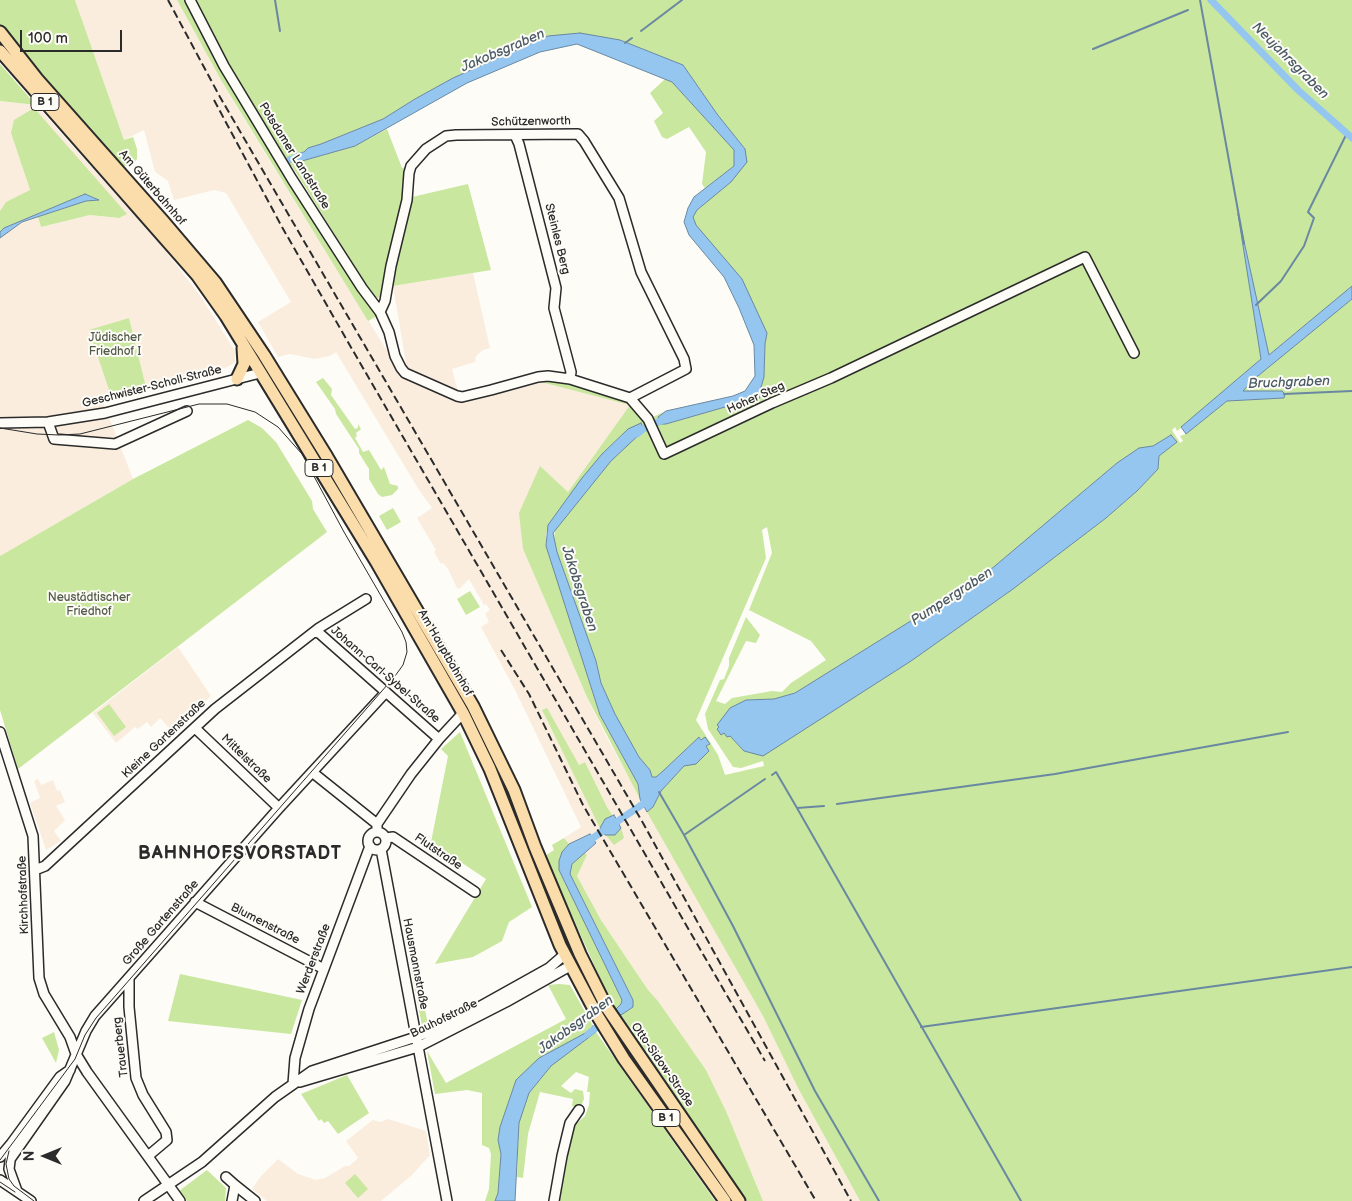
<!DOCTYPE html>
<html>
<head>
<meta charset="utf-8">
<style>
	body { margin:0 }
	#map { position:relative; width:1352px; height:1201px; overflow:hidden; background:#fdfcf7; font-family:"Balsamiq Sans",sans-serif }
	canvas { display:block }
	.north { position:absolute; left:20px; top:1131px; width:50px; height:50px; -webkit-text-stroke:4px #fdfcf7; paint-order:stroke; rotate:270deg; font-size:14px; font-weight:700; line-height:20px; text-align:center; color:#2b2b2b }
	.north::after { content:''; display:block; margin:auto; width:18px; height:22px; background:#2b2b2b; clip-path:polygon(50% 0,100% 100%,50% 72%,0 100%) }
	.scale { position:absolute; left:20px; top:30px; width:102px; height:22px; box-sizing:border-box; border:2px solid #2b2b2b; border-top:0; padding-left:6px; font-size:15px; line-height:18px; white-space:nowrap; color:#2b2b2b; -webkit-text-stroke:4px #fdfcf7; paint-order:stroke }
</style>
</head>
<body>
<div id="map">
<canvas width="1352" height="1201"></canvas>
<div class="north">N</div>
<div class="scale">100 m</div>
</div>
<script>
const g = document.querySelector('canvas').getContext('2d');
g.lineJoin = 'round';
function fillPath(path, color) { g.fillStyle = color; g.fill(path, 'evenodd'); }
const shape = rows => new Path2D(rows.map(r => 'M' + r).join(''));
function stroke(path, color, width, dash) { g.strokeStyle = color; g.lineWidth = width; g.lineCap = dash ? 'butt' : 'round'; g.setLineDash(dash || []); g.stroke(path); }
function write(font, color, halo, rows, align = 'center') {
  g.font = font + ' "Balsamiq Sans",sans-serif'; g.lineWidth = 4; g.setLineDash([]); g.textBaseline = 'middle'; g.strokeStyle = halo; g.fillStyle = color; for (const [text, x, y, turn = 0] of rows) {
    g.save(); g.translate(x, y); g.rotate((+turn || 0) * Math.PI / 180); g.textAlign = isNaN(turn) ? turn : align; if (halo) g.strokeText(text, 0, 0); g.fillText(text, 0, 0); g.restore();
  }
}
fillPath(shape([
	[75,0,177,0,221,80,255,137,402,375,457,399,537,381,631,404,568,492,540,466,523,549,587,697,608,740,763,1016,798,1088,860,1201,763,1201,726,1111,706,1070,658,1001,648,990,601,920,577,876,587,855,584,852,595,842,590,834,569,844,564,838,581,827,515,690,481,627,489,622,485,614,490,610,486,604,484,605,469,579,459,589,457,588,448,569,443,563,441,564,434,552,436,550,417,518,432,508,419,490,336,352,330,356,314,359,290,354,278,357,258,322,291,302,226,193,214,190,174,200,168,181,155,172,144,130,124,140],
	[542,711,579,765,585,762,607,807,621,827,605,835],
	[0,101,36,105,160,244,199,294,235,351,235,362,228,367,146,387,129,319,90,330,111,396,102,399,133,479,0,556,0,238,22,222,38,217,41,227,90,215,119,218,11,133,30,191,6,202,0,211],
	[473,273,490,348,483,350,476,356,475,362,452,369,458,392,407,369,393,286],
	[178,647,211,696,173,732,160,718,151,727,147,722,138,729,135,727,116,743,93,713],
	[38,779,41,785,53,780,57,791,60,790,65,802,56,806,65,820,54,831,61,841,46,850,30,803,40,798,34,781],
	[388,1119,426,1131,430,1155,412,1175,381,1201,267,1201,252,1189,261,1176,278,1159,298,1174,316,1180,325,1178,345,1166,349,1166,358,1158,346,1141,373,1120,380,1122]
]), '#faedde');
fillPath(shape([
	[0,0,75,0,124,140,133,137,137,149,137,159,132,165,124,166,119,164,0,25],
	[177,0,1352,0,1352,286,1269,355,1240,226,1261,359,1177,431,1175,427,1172,430,1180,443,1183,441,1180,436,1186,434,1227,401,1283,398,1282,391,1242,391,1253,380,1352,299,1352,1201,860,1201,798,1088,763,1016,647,812,653,807,661,791,684,766,710,744,699,737,663,771,656,777,652,778,650,770,639,757,615,714,601,683,596,661,557,552,554,539,555,530,611,461,643,430,628,429,602,454,548,525,546,535,546,546,600,715,638,784,640,799,587,697,523,549,519,513,540,466,568,492,630,405,537,381,565,382,624,398,651,418,666,411,658,417,666,424,746,401,753,402,759,394,764,377,765,344,767,333,696,225,693,217,697,210,731,182,745,149,717,114,683,65,620,40,548,36,453,78,415,99,383,119,321,144,308,148,304,152,295,154,294,157,302,161,355,146,387,129,402,168,408,167,406,201,383,296,378,298,373,296,292,166,284,170,377,316,368,321,221,80],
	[1171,435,1176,442,1159,456,1158,469,1137,491,1106,518,1013,589,911,661,763,755,744,751,730,736,724,733,721,735,717,729,746,700,774,699,795,693,983,576,1117,463,1139,448,1153,446],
	[767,527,772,553,749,610,811,641,826,660,791,683,782,692,772,691,732,698,725,704,716,701,746,641,756,643,760,635,746,617,729,658,729,666,724,679,720,680,705,714,708,729,733,767,741,768,763,761,764,766,725,775,718,755,696,720,766,558,762,530],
	[0,64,36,105,0,101],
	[665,79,672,82,734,150,734,166,705,188,702,184,706,152,689,127,667,139,662,137,654,121,663,113,650,93],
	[34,108,127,214,119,218,90,215,41,227,38,217,86,201,98,199,85,194,4,228,0,232,0,211,6,202,30,190,11,133,14,120],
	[468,184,491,270,393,286,392,281,412,197],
	[129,318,146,387,111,396,89,330],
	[323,378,332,389,331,395,355,429,358,428,358,424,361,429,356,433,357,436,355,438,363,452,369,450,381,470,384,467,390,484,398,486,398,489,392,495,382,497,378,494,369,479,369,469,359,453,359,449,336,414,335,409,316,382],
	[248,420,262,428,276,442,312,501,313,509,327,532,18,769,0,710,0,556,133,479],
	[393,508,401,522,387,530,379,516],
	[470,591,480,607,466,615,457,599],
	[109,704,126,727,114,736,97,713],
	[547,708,579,765,585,762,607,807,621,828,624,838,614,845,600,828,542,710],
	[460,732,532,907,509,922,502,941,473,957,435,964,486,879,431,842,448,756,441,749],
	[513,799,567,938,565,939,509,801],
	[564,838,569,844,562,852,559,861,559,870,622,1000,621,1004,616,1009,605,989,545,856,554,850,552,845],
	[584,852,587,855,577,876,601,920,648,990,658,1001,706,1070,726,1111,763,1201,747,1201,621,1015,633,1007,633,1000,570,874,572,864],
	[417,967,428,1025,424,1027,422,1026,411,968],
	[180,974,302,1000,291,1034,168,1021],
	[559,984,570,985,593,1026,589,1031,516,1080,500,1127,498,1140,501,1154,498,1194,495,1201,485,1201,489,1189,491,1154,489,1148,482,1145,482,1093,467,1090,435,1094,427,1051,446,1083,566,1019,548,985],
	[54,1032,59,1050,56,1063,42,1038],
	[596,1032,629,1079,715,1201,557,1201,571,1129,585,1116,589,1105,590,1092,587,1092,589,1077,576,1072,561,1086,571,1093,575,1089,583,1091,584,1099,580,1108,572,1106,573,1099,540,1092,528,1134,523,1178,517,1177,519,1123,529,1093,551,1066],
	[347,1075,369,1113,338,1134,328,1121,324,1123,321,1119,319,1121,301,1094],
	[207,1170,226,1188,225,1201,187,1201,179,1191],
	[355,1174,368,1189,358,1198,345,1183]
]), '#c9e79e');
const water = shape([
	[580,33,620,40,683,65,717,114,745,149,747,162,731,182,697,210,693,217,696,225,742,279,767,333,765,344,764,377,759,394,760,398,753,402,746,401,666,424,660,424,658,417,666,411,733,396,745,391,755,376,754,345,739,308,724,277,689,235,684,222,688,208,694,197,734,166,734,150,672,82,577,44,540,52,467,83,355,146,302,161,294,157,295,154,304,152,308,148,321,144,383,119,415,99,453,78,548,36,580,33],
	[85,194,99,200,86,201,22,222,0,238,0,232,4,228,85,194],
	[1238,214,1269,355,1352,286,1352,299,1253,380,1243,391,1282,391,1285,394,1284,398,1227,401,1186,434,1181,427,1261,359,1238,214],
	[641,423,644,430,611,461,553,533,557,552,596,661,601,683,615,714,639,757,650,770,652,777,656,777,663,771,699,737,701,740,705,737,710,744,706,746,709,751,696,764,684,766,661,791,653,807,647,812,640,799,638,784,600,715,546,546,548,525,582,478,602,454,628,429,641,423],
	[1171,435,1177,442,1159,456,1158,469,1137,491,1106,518,1013,589,911,661,763,756,744,751,730,736,727,737,724,733,721,735,717,729,719,727,717,725,730,708,746,700,774,699,795,693,983,576,1117,463,1139,448,1153,446,1171,435],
	[614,815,621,828,615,835,605,835,600,828,605,819,614,815],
	[590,834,596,843,572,864,570,874,633,1000,633,1007,621,1015,616,1009,621,1004,622,1000,559,870,559,861,562,852,569,844,590,834],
	[593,1026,596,1032,551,1066,529,1093,519,1123,515,1201,495,1201,498,1193,501,1154,498,1140,500,1127,516,1080,539,1058,589,1031,593,1026]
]);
fillPath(water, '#94c6f0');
stroke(water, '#6a88a1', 1);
stroke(shape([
	[275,0,280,31],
	[1200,0,1244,244],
	[641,31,682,0],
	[625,43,632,38],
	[1093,49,1188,10],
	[1256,305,1281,281,1304,246,1314,218,1308,212,1347,133],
	[1284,394,1352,391],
	[772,775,776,772,797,808,1021,1201],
	[765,779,684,835,733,926,815,1091,879,1201],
	[659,792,684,835],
	[837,804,1055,774,1288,732],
	[797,808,824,806],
	[921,1027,1352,967]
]), '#6a88a1', 2);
stroke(shape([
	[1211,0,1298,90,1352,138],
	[289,160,302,156],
	[637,434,643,429,667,418],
	[587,842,643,804,647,797],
	[588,1034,626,1006]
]), '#94c6f0', 7);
const minor = shape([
	[190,0,224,66,292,179,362,288,380,312,389,332,395,356,401,368,405,373,457,396,462,397,491,390,538,377,548,376,570,379,630,398,648,419,664,454,772,403,831,378,1085,257,1134,353],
	[515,135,519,144,556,288,554,308,571,372,570,379],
	[380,312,385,301,391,266,407,200,409,173,411,166,426,149,446,136,456,135,578,134,584,141,619,198,641,272,684,359,686,369,630,398],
	[48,422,54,439,115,444,187,411],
	[0,423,48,422,105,413,260,373],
	[314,632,319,633,439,739],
	[195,728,279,808],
	[0,732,33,836,39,978,44,994,70,1037,76,1054,87,1072,180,1201],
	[312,772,377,824,377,832],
	[377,824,411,774,439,739,463,713],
	'368 841a9 9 0 1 1 18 0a9 9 0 1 1-18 0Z',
	[386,838,393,837,475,892],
	[381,849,447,1201],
	[35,870,45,866,215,709,319,628,366,599],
	[195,902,324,969],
	[129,978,129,1007,136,1078,143,1095,166,1132,167,1140,148,1156],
	[300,1082,418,1047,506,1002,570,966],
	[293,1084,295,1058,309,1009,370,846],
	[11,1153,9,1169,17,1191],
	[0,1157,11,1144,60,1077,70,1070],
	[11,1158,65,1081,86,1031,95,1016,279,808,386,692],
	[226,1177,235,1185],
	[0,1180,31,1201],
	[144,1201,202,1162,275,1097,312,1071,416,1037,454,1021,549,968,564,955],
	[232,1201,235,1185,255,1201],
	[554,1201,562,1156,570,1123,579,1110]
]);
const major = shape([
	[0,32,37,79,163,221,215,282,264,355,327,457,473,706,514,790,535,847,580,954,607,1008,739,1201],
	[0,51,197,275,226,316,377,563,463,713,490,769,560,945,597,1015,624,1059,725,1201],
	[237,379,244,364,243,348]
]);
stroke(minor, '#2b2b2b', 12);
stroke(major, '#2b2b2b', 15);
stroke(minor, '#fdfcf7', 9);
stroke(major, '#fbddab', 11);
stroke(shape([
	[0,428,37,434,59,435,80,434,199,404,227,404,255,412,278,427,302,454,344,532,402,632,406,642,407,652,403,665,395,676,96,1018,85,1035,75,1059,0,1160],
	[9,1151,6,1164,9,1179,14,1186,34,1201],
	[0,1182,15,1192]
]), '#2b2b2b', 1);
stroke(shape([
	[168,0,220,97,643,823,851,1201],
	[214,100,282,227,352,349,765,1061],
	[501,650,529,694,583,805,816,1201]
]), '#2b2b2b', 2, [8, 4]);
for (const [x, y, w] of [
	[45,102,28],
	[319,468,28],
	[666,1118,28]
]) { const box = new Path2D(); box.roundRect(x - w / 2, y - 8.5, w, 17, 4); g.fillStyle = '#fdfcf7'; g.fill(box); stroke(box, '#2b2b2b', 1); }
write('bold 11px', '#2b2b2b', null, [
	["B 1",45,102],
	["B 1",319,468],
	["B 1",666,1118]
]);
write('12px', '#2b2b2b', '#fdfcf7', [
	["Schützenworth",531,122,-1],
	["Potsdamer Landstraße",294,156,58],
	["Am Güterbahnhof",152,188,49],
	["Steinles Berg",557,239,76],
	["Geschwister-Scholl-Straße",152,387,-14],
	["Hoher Steg",756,398,-24],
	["Am Hauptbahnhof",445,653,60],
	["Johann-Carl-Sybel-Straße",385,675,41],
	["Kleine Gartenstraße",164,739,-43],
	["Mittelstraße",246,759,44],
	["Flutstraße",438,852,34],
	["Kirchhofstraße",24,895,-92],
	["Große Gartenstraße",161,923,-49],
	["Blumenstraße",265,924,27],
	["Werderstraße",314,959,-69],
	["Hausmannstraße",415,964,79],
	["Bauhofstraße",444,1019,-26],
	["Trauerberg",121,1047,-97],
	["Otto-Sidow-Straße",662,1065,55]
]);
write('12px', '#525a48', '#fdfcf7', [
	["Jüdischer",115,338],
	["Friedhof I",115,352],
	["Neustädtischer",89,598],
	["Friedhof",89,612]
]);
write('italic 14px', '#4a5a66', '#fdfcf7', [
	["Jakobsgraben",503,51,-23],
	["Neujahrsgraben",1290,61,45],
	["Bruchgraben",1289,383,-2],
	["Jakobsgraben",579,589,72],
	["Pumpergraben",952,597,-33],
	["Jakobsgraben",576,1025,-36]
]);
g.letterSpacing = '1px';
write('bold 18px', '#2b2b2b', '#fdfcf7', [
	["BAHNHOFSVORSTADT",240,854]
]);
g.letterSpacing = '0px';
</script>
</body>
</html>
